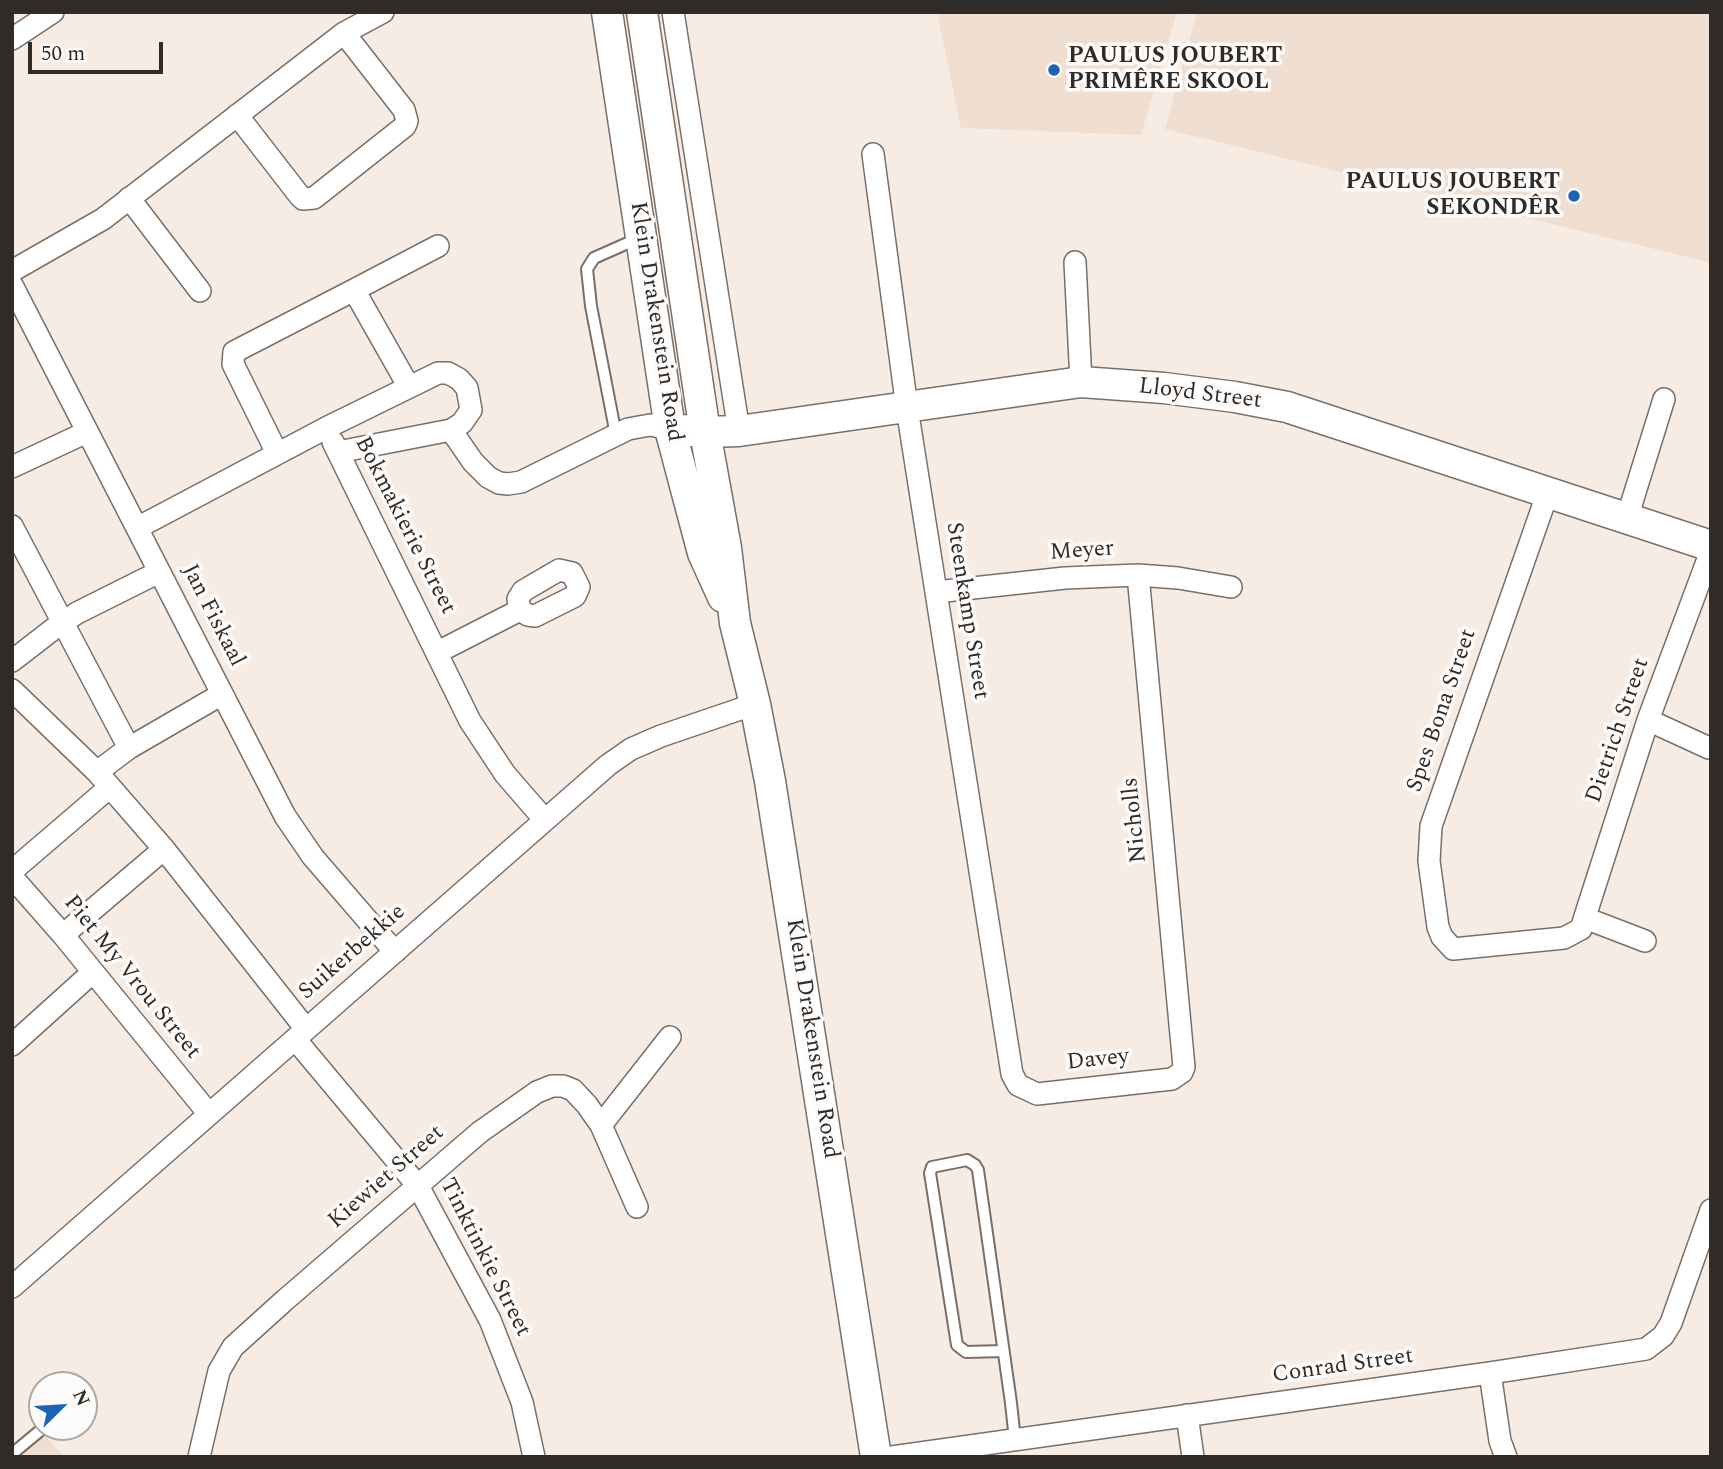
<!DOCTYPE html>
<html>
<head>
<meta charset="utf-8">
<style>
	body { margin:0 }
	#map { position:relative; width:1723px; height:1469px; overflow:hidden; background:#f7ece4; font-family:Spectral,serif }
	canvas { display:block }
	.frame { position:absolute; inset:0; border:14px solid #2f2b28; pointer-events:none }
	.north { position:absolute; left:28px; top:1371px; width:70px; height:70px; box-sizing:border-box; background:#fdfbf9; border:2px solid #aba8a5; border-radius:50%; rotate:66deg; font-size:19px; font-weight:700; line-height:28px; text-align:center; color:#2f2b28 }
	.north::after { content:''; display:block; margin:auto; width:24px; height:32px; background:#1a64b3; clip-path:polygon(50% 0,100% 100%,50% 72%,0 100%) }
	.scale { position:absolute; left:28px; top:42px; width:135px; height:32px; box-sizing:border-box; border:4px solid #2f2b28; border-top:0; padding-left:9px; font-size:21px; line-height:24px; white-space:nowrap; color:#2f2b28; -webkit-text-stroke:5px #fdfbf9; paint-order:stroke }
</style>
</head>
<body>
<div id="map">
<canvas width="1723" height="1469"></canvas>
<div class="frame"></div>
<div class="north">N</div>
<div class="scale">50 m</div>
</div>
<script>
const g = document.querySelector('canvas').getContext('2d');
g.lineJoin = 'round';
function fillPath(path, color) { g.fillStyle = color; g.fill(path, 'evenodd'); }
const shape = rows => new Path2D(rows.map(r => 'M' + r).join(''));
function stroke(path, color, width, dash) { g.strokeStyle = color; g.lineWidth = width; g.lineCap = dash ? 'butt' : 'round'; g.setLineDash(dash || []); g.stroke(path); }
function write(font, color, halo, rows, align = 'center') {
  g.font = font + ' Spectral,serif'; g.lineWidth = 7; g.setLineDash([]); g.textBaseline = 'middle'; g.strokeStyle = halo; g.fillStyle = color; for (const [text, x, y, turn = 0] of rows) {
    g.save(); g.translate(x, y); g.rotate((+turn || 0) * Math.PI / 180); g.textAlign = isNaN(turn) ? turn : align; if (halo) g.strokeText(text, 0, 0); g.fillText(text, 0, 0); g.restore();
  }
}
fillPath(shape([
	[937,12,1177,12,1141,135,961,128],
	[1197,12,1711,12,1711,263,1165,129],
	[36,1425,64,1457,12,1457,12,1447]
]), '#f0dfd1');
const lane = shape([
	[616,435,591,306,587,269,594,258,639,238],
	[1003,1351,966,1352,957,1345,930,1173,932,1167,967,1160,975,1165,978,1170,1011,1403,1015,1440],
	[12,1454,42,1429]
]);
const street = shape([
	[673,12,739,431],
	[12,39,53,12],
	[237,115,299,195,303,199,314,198,405,126,407,121,404,110,344,33],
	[873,154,907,408,1012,1074,1018,1085,1037,1094,1172,1079,1182,1072,1184,1067,1138,575],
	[129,198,200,291],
	[1075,262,1081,382],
	[12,271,103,219,344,33,383,12],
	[12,285,285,816,313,857,395,952],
	[354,290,438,246],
	[451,430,473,462,488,477,499,483,508,484,521,482,628,429,650,425,670,429],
	[333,442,470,721,505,774,544,819],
	[277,453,233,364,234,352,354,290,409,387],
	[12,467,87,432],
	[1548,492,1431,826,1429,861,1438,927,1442,937,1453,949,1564,938,1581,929,1648,720,1711,551],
	[1627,518,1664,399],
	[12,526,129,748,222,694],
	[137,528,326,428,438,373,448,373,459,379,467,388,471,410,462,423,451,430,338,452],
	[936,592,1065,578,1138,575,1178,578,1231,587],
	[438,652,520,610,518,599,523,591,559,570,572,573,579,587,575,596,535,616,528,615,520,610],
	[12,661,56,627,77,613,159,572],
	[12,690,97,772,164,849,306,1029],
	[1648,720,1709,748],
	[97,772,129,748],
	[12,871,110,787],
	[12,877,63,935,209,1114],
	[1585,918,1645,941],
	[63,935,164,849],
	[295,1039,418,1186,490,1320,522,1402,534,1457],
	[12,1045,93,972],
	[601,1125,670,1037],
	[12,1287,608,765,631,749,661,736,755,704],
	[1490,1373,1500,1441,1506,1457],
	[1187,1415,1193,1457],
	[199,1457,219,1371,233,1347,285,1300,480,1132,537,1092,552,1086,563,1086,573,1090,587,1105,601,1125,637,1207],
	[892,1457,1490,1373,1646,1349,1663,1336,1671,1323,1711,1210]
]);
const secondary = shape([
	[607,12,670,429,703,553,723,597],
	[642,12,705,432,726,548,735,623,755,704,770,781,876,1457],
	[670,429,705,432,739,431,1081,382,1164,388,1235,397,1287,407,1711,546]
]);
stroke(lane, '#796f68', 14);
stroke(street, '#796f68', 24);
stroke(secondary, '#796f68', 33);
stroke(lane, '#fff', 10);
stroke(street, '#fff', 21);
stroke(secondary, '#fff', 30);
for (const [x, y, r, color] of [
	[1054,70,7,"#1a64b3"],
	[1574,196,7,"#1a64b3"]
]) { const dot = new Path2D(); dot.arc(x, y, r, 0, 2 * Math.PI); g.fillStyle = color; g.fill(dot); stroke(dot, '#fdfbf9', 2.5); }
write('bold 23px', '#2f2b28', '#fdfbf9', [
	["PAULUS JOUBERT",1068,57],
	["PRIMÊRE SKOOL",1068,83],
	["PAULUS JOUBERT",1560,183,"right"],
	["SEKONDÊR",1560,209,"right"]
], 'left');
write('23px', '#2f2b28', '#fdfbf9', [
	["Klein Drakenstein Road",655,322,81],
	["Lloyd Street",1200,395,7],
	["Bokmakierie Street",404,526,63],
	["Meyer",1082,552,-4],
	["Steenkamp Street",966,611,81],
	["Jan Fiskaal",212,616,63],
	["Spes Bona Street",1443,711,-71],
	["Dietrich Street",1619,731,-71],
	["Nicholls",1136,820,-96],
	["Suikerbekkie",353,953,-41],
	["Piet My Vrou Street",131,978,51],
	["Klein Drakenstein Road",811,1039,81],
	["Davey",1098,1061,-6],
	["Kiewiet Street",387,1178,-41],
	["Tinktinkie Street",484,1258,63],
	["Conrad Street",1343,1367,-8]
]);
</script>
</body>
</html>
